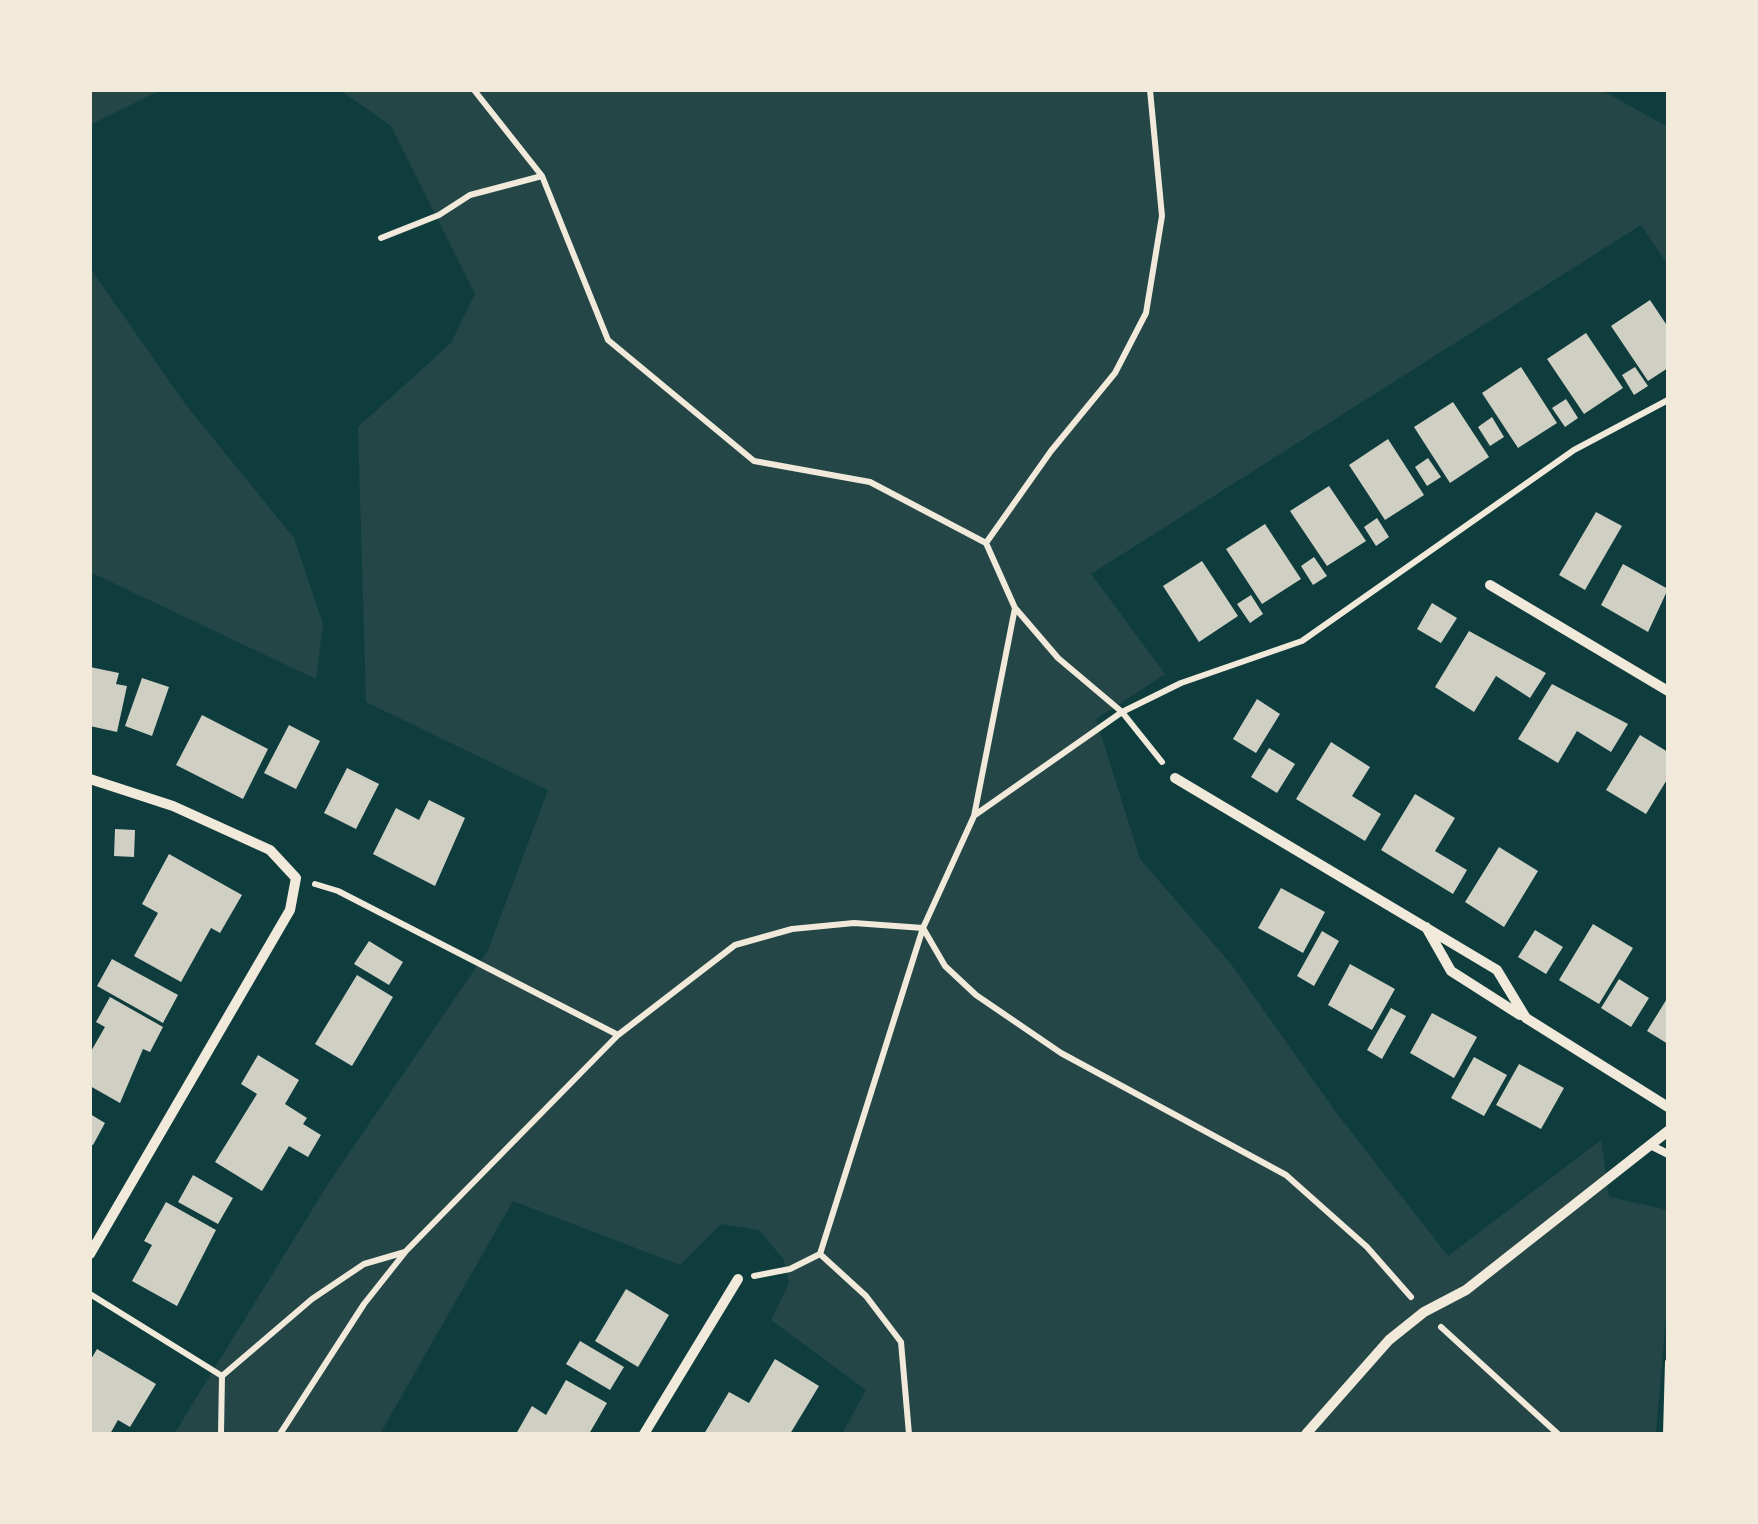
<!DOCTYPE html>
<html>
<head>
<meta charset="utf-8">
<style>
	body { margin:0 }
	#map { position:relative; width:1758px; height:1524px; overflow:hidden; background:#0f3d3e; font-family:Montserrat,sans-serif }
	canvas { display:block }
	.frame { position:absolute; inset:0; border:92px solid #f1e9da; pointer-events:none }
</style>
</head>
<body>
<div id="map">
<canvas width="1758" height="1524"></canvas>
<div class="frame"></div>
</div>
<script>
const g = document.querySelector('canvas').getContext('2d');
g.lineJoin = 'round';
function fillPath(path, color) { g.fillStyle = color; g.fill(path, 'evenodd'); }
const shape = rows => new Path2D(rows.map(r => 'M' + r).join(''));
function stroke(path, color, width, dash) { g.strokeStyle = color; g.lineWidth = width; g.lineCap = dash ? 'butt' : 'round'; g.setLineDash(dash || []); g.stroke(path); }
fillPath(shape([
	[90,90,161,90,90,125],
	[340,90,1601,90,1668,127,1668,265,1641,225,1091,574,1165,674,1096,719,1140,859,1231,964,1335,1111,1448,1256,1601,1140,1609,1197,1668,1210,1668,1292,1656,1434,842,1434,866,1390,771,1320,789,1283,784,1260,759,1230,721,1224,680,1265,513,1201,380,1434,174,1434,328,1184,488,950,548,790,366,702,358,427,451,343,475,294,391,126],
	[90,268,186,405,294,538,323,624,316,679,90,572]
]), '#244646');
fillPath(shape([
	[1650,300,1668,327,1668,368,1648,381,1611,326],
	[1586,333,1623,388,1584,414,1547,359],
	[1521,367,1557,423,1518,448,1482,393],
	[1635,367,1648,386,1634,395,1622,375],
	[1566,399,1578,418,1565,427,1552,408],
	[1453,402,1489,457,1450,483,1414,427],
	[1492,417,1504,437,1490,446,1478,427],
	[1388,439,1424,495,1385,520,1349,465],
	[1428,458,1441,477,1427,486,1415,467],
	[1329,486,1366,541,1327,566,1290,511],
	[1596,512,1622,526,1585,590,1559,575],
	[1377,518,1389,537,1376,546,1364,527],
	[1265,524,1301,579,1262,604,1226,549],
	[1314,557,1327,576,1313,585,1301,566],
	[1202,561,1238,616,1199,642,1163,586],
	[1623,564,1668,589,1648,632,1601,605],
	[1251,595,1263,614,1250,623,1237,604],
	[1432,603,1457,618,1441,643,1417,629],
	[1469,631,1546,673,1530,698,1496,676,1474,712,1435,687],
	[90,667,119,673,116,684,127,686,117,732,90,726],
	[142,678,169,687,152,736,125,726],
	[1552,684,1628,724,1611,752,1577,731,1558,763,1518,739],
	[1257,699,1280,714,1256,753,1233,739],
	[202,715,268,749,243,799,176,765],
	[289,725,320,741,296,789,264,773],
	[1640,735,1668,752,1668,778,1646,814,1606,790],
	[1331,742,1370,767,1352,796,1381,814,1365,841,1296,799],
	[1269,748,1295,764,1277,793,1251,777],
	[347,768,379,784,356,829,324,813],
	[1415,794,1455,818,1435,851,1467,870,1453,894,1381,850],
	[429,800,465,818,435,886,373,854,396,808,419,820],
	[115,829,135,830,134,857,114,856],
	[1499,847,1538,871,1504,927,1465,902],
	[169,854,242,895,220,933,211,928,181,982,134,956,158,913,142,904],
	[1281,888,1325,912,1303,953,1258,928],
	[1593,924,1633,948,1599,1004,1559,980],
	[1535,930,1563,947,1546,974,1518,957],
	[1322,931,1339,941,1314,986,1297,976],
	[369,941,403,962,389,985,354,964],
	[112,959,178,995,163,1023,97,986],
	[1350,964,1395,989,1372,1030,1328,1005],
	[357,975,393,997,352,1066,315,1044],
	[1619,979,1649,998,1631,1027,1601,1008],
	[110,997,163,1027,150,1052,143,1049,120,1103,90,1086,90,1053,105,1027,96,1022],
	[1668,997,1668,1044,1647,1031],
	[1391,1008,1406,1016,1382,1059,1367,1050],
	[1432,1013,1477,1037,1454,1078,1410,1053],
	[258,1055,299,1080,285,1104,307,1118,303,1124,321,1135,308,1157,289,1146,262,1191,215,1162,257,1094,241,1084],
	[1474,1057,1507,1075,1484,1116,1451,1098],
	[1519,1064,1564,1088,1541,1129,1496,1105],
	[90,1114,105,1123,93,1145,90,1144],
	[193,1175,233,1198,218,1224,178,1202],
	[166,1202,216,1230,177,1306,132,1281,152,1245,144,1241],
	[626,1289,669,1315,638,1367,595,1341],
	[580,1341,624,1367,610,1390,566,1364],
	[97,1349,156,1384,130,1427,118,1420,110,1434,90,1434,90,1361],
	[775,1359,819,1386,790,1434,704,1434,729,1392,749,1403],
	[566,1380,607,1403,589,1434,516,1434,532,1406,546,1415]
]), '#cfcfc3');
stroke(shape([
	[474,90,542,176,608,340,754,461,870,482,986,543],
	[381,238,439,215,470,195,542,176],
	[1016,609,1058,658,1122,712,1162,762],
	[975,815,1122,712,1181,683,1302,641,1574,450,1668,400],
	[315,884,338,891,618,1035],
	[820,1254,866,1296,901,1342,909,1434],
	[754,1276,790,1269,820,1254,923,928,974,816,1015,608,986,543,1051,451,1115,373,1146,313,1162,216,1150,90],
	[90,1294,222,1376,221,1434],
	[1441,1327,1558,1434],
	[222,1376,312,1299,364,1264,405,1252],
	[280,1434,364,1304,406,1251,618,1035,735,945,792,929,854,923,923,928,945,966,976,995,1061,1053,1286,1175,1367,1247,1411,1297],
	[1666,1434,1668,1362]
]), '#f1e9da', 6);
stroke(shape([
	[1652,1146,1668,1154]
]), '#f1e9da', 8);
stroke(shape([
	[1490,585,1668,691],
	[1175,778,1497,970,1526,1018,1668,1107],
	[90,779,173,806,270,850,296,878,290,910,90,1254],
	[1426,927,1451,971,1520,1015],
	[644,1434,738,1279],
	[1306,1434,1389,1340,1424,1312,1466,1290,1668,1131]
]), '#f1e9da', 10);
</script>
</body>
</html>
